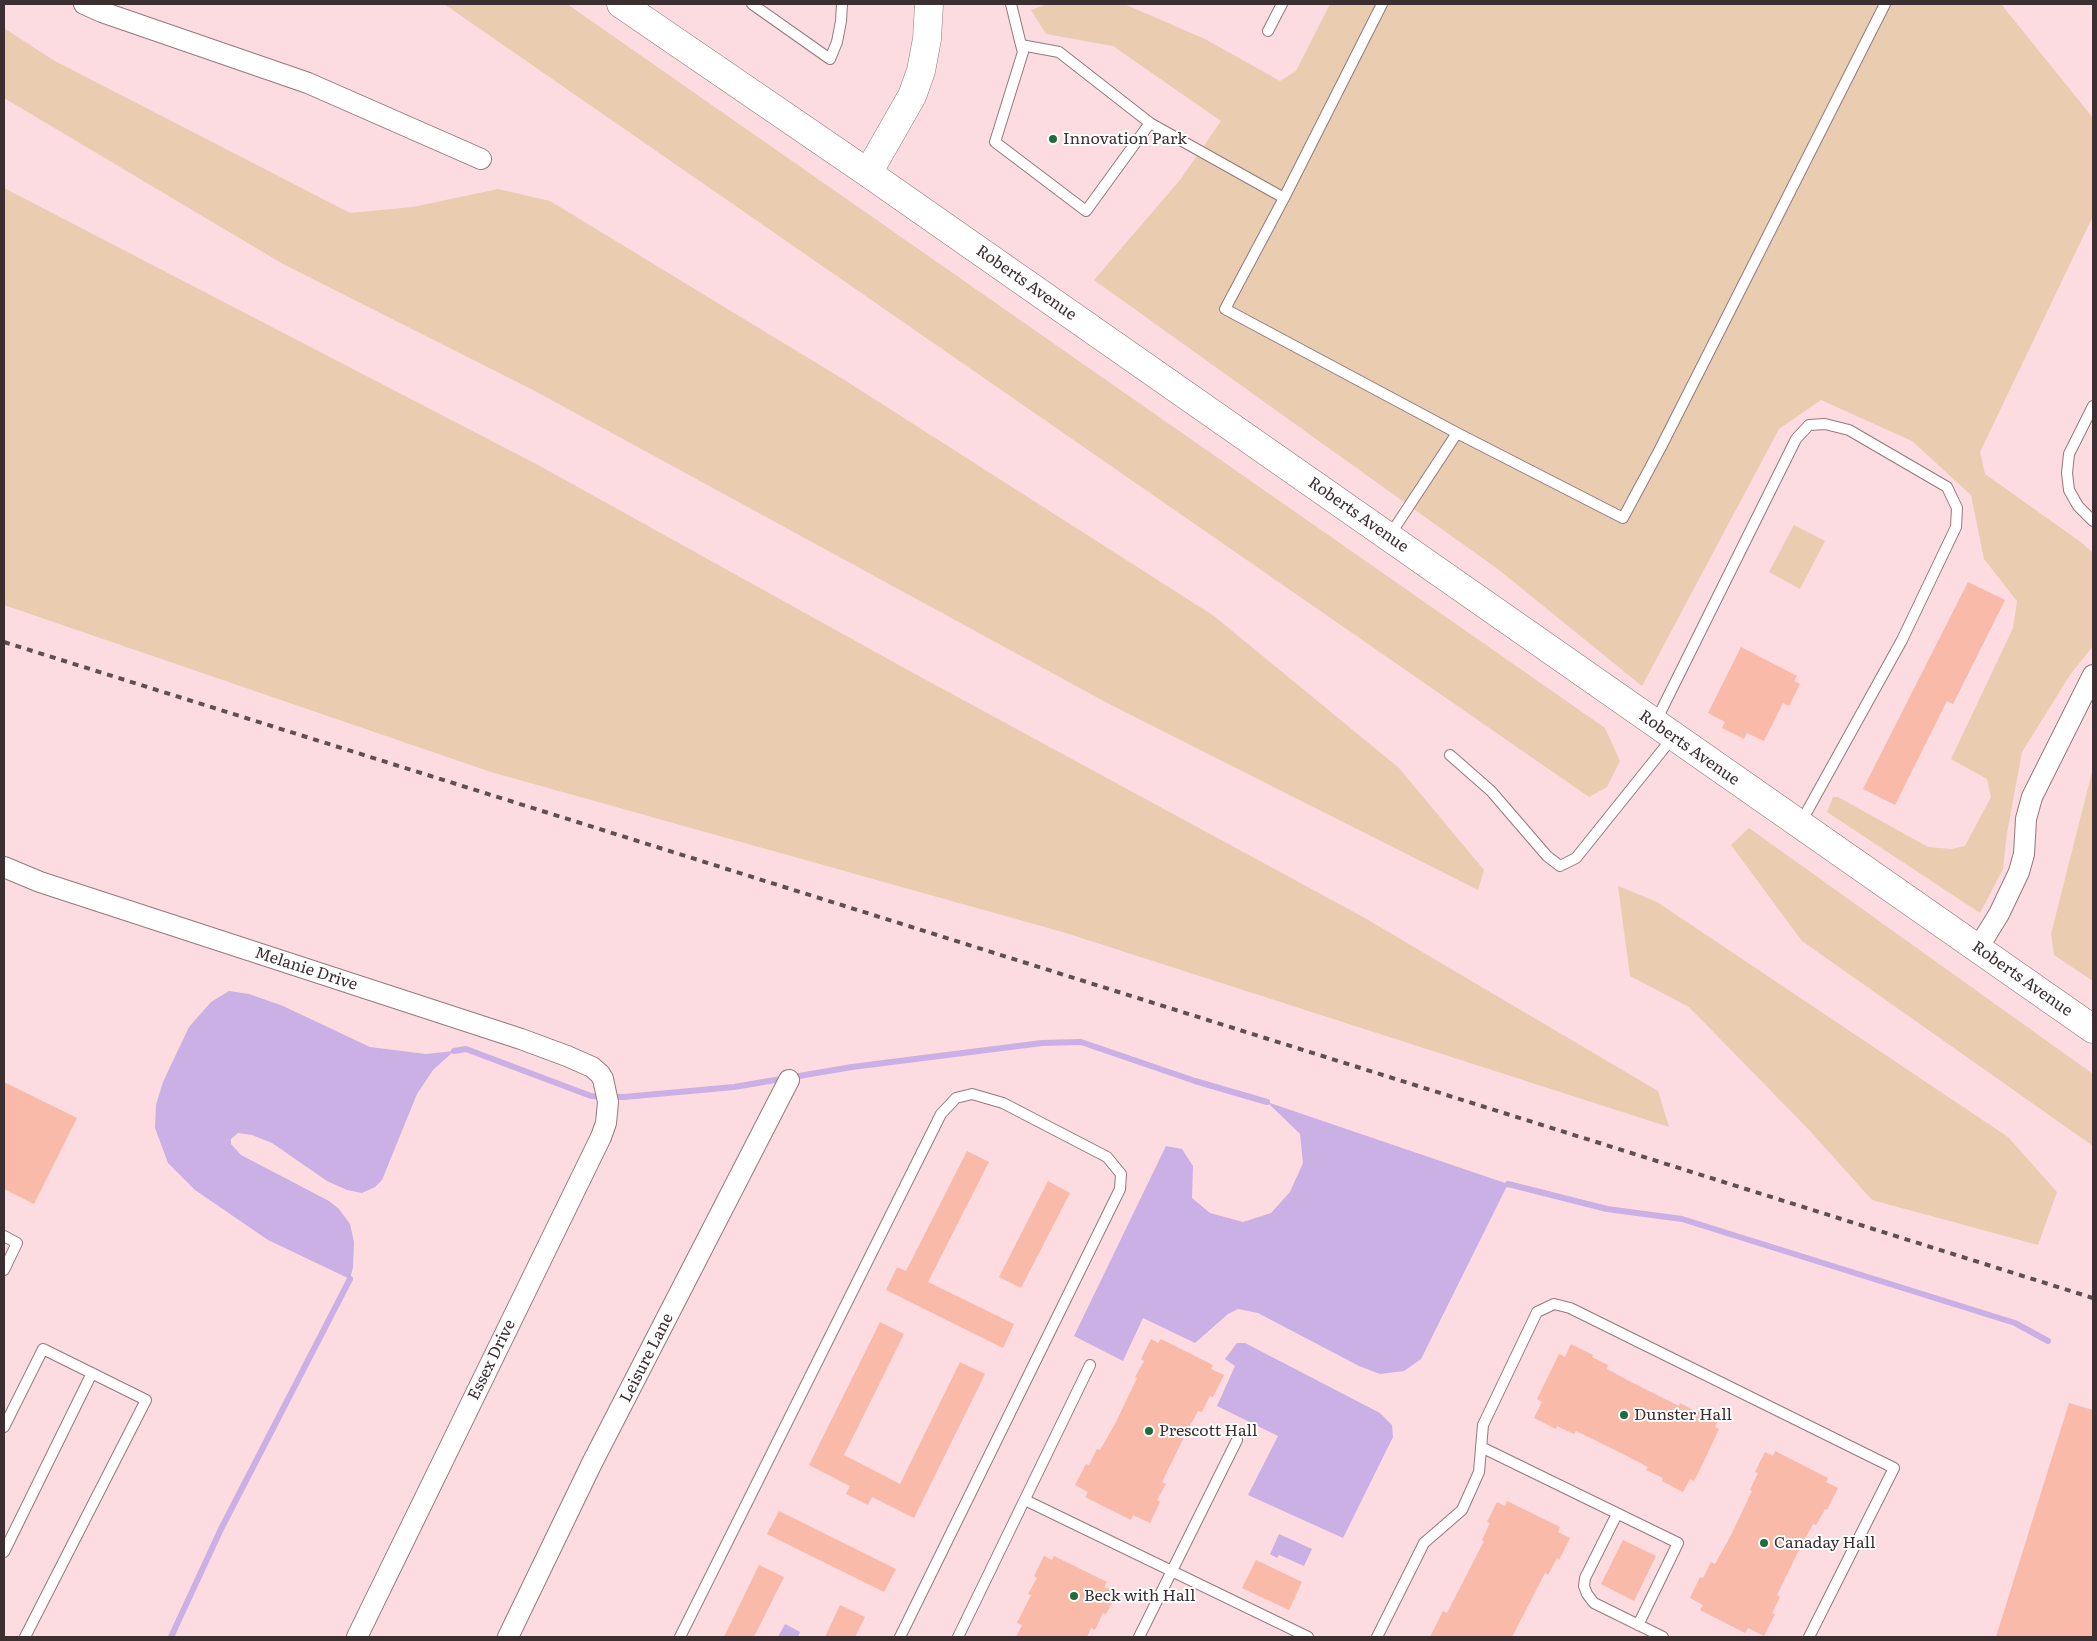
<!DOCTYPE html>
<html>
<head>
<meta charset="utf-8">
<style>
	body { margin:0 }
	#map { position:relative; width:2097px; height:1641px; overflow:hidden; background:#fcdbe1; font-family:Literata,serif }
	canvas { display:block }
	.frame { position:absolute; inset:0; border:5px solid #3c2f32; pointer-events:none }
</style>
</head>
<body>
<div id="map">
<canvas width="2097" height="1641"></canvas>
<div class="frame"></div>
</div>
<script>
const g = document.querySelector('canvas').getContext('2d');
g.lineJoin = 'round';
function fillPath(path, color) { g.fillStyle = color; g.fill(path, 'evenodd'); }
const shape = rows => new Path2D(rows.map(r => 'M' + r).join(''));
function stroke(path, color, width, dash) { g.strokeStyle = color; g.lineWidth = width; g.lineCap = dash ? 'butt' : 'round'; g.setLineDash(dash || []); g.stroke(path); }
function write(font, color, halo, rows, align = 'center') {
  g.font = font + ' Literata,serif'; g.lineWidth = 4; g.setLineDash([]); g.textBaseline = 'middle'; g.strokeStyle = halo; g.fillStyle = color; for (const [text, x, y, turn = 0] of rows) {
    g.save(); g.translate(x, y); g.rotate((+turn || 0) * Math.PI / 180); g.textAlign = isNaN(turn) ? turn : align; if (halo) g.strokeText(text, 0, 0); g.fillText(text, 0, 0); g.restore();
  }
}
fillPath(shape([
	[444,4,567,4,1605,728,1620,761,1607,787,1589,797],
	[1048,4,1124,4,1205,39,1280,81,1296,71,1330,4,2001,4,2093,118,2093,216,1980,452,1985,474,2082,543,2093,553,2093,646,2070,675,2022,752,2007,833,2003,869,1980,913,1827,812,1833,797,1838,797,1928,847,1951,849,1965,846,1991,797,1987,779,1951,759,2013,628,2017,601,1984,559,1971,495,1912,441,1821,400,1779,429,1642,686,1499,570,1094,280,1180,180,1221,121,1113,46,1046,34,1031,10],
	[4,28,53,60,350,213,413,207,498,189,550,201,846,381,1214,616,1399,768,1484,870,1478,890,1111,705,535,391,283,264,4,98],
	[4,188,538,465,906,669,1363,917,1658,1091,1669,1127,1066,933,491,772,4,605],
	[1794,525,1825,541,1800,589,1769,572],
	[2093,768,2093,981,2054,955,2051,934],
	[1749,828,2093,1074,2093,1146,1802,941,1731,845],
	[1618,886,1657,902,2008,1137,2057,1192,2038,1245,1872,1200,1810,1131,1689,1007,1630,976]
]), '#eaccb1');
fillPath(shape([
	[229,991,249,994,283,1006,370,1047,426,1054,454,1051,433,1070,417,1094,382,1180,375,1187,362,1193,347,1190,327,1181,272,1143,252,1135,238,1133,231,1139,231,1144,241,1155,329,1201,339,1209,350,1224,354,1242,353,1267,350,1279,268,1240,195,1190,168,1163,155,1128,156,1105,163,1082,189,1027,211,1002],
	[1267,1102,1508,1184,1421,1359,1404,1371,1380,1374,1359,1366,1258,1313,1238,1309,1228,1314,1195,1343,1143,1318,1123,1361,1074,1336,1166,1146,1182,1149,1193,1166,1192,1198,1210,1213,1243,1222,1271,1213,1290,1192,1303,1163,1300,1134],
	[1237,1343,1245,1343,1380,1413,1392,1425,1393,1437,1343,1538,1248,1495,1278,1436,1217,1406,1235,1366,1225,1359],
	[1279,1534,1312,1549,1304,1566,1279,1555,1277,1558,1270,1554],
	[785,1624,800,1632,798,1637,778,1637]
]), '#cab0e4');
stroke(shape([
	[454,1051,466,1049,591,1096,624,1097,734,1087,852,1067,1042,1043,1081,1042,1195,1081,1267,1102],
	[1508,1184,1607,1209,1682,1219,2015,1323,2048,1341],
	[171,1637,221,1529,350,1279]
]), '#cab0e4', 6);
fillPath(shape([
	[1968,582,2005,600,1953,704,1947,701,1895,805,1863,789],
	[1741,647,1797,676,1794,681,1800,684,1789,706,1783,703,1764,741,1747,733,1744,739,1722,728,1725,722,1708,713],
	[4,1082,77,1118,34,1204,4,1189],
	[967,1151,989,1162,928,1282,1014,1324,1003,1348,886,1290,897,1267,906,1271],
	[1048,1181,1070,1193,1021,1288,999,1277],
	[880,1322,904,1334,844,1455,900,1484,960,1362,985,1374,914,1518,872,1497,868,1505,846,1494,850,1486,809,1465],
	[1151,1339,1158,1343,1161,1339,1213,1365,1211,1369,1224,1375,1213,1397,1210,1396,1202,1412,1198,1411,1184,1437,1162,1482,1166,1484,1157,1500,1160,1502,1150,1523,1133,1515,1131,1520,1085,1497,1088,1492,1075,1485,1086,1464,1089,1465,1097,1449,1100,1450,1115,1424,1137,1378,1135,1377,1144,1361,1141,1359],
	[1571,1344,1593,1355,1592,1357,1608,1365,1607,1369,1633,1383,1679,1406,1680,1403,1697,1412,1699,1409,1719,1419,1715,1427,1719,1429,1703,1463,1694,1481,1690,1479,1683,1492,1662,1481,1663,1478,1646,1470,1648,1467,1621,1453,1576,1431,1574,1434,1557,1426,1556,1429,1534,1418,1542,1402,1537,1399,1559,1354,1565,1357],
	[2069,1403,2093,1410,2093,1637,1996,1637],
	[1775,1451,1828,1478,1826,1482,1838,1488,1827,1510,1825,1509,1816,1525,1813,1524,1799,1550,1777,1595,1780,1597,1772,1613,1775,1614,1764,1636,1748,1628,1745,1633,1700,1610,1703,1605,1690,1598,1700,1577,1703,1578,1711,1562,1715,1564,1730,1537,1752,1491,1750,1490,1758,1473,1755,1472,1765,1452,1773,1456],
	[1507,1501,1560,1527,1558,1532,1570,1538,1559,1560,1557,1558,1548,1575,1545,1573,1512,1637,1430,1637,1443,1611,1447,1613,1484,1541,1482,1540,1490,1523,1487,1522,1497,1502,1505,1506],
	[779,1511,896,1569,884,1592,767,1534],
	[1623,1540,1656,1556,1634,1601,1601,1584],
	[1044,1556,1052,1560,1054,1556,1107,1582,1104,1587,1117,1593,1106,1614,1103,1613,1095,1630,1091,1628,1087,1637,1016,1637,1022,1625,1017,1623,1031,1595,1028,1594,1037,1578,1034,1576],
	[1256,1560,1302,1582,1289,1610,1242,1588],
	[759,1565,784,1577,754,1637,724,1637],
	[840,1605,865,1617,855,1637,825,1637]
]), '#f9baa9');
const lane = shape([
	[752,4,830,59,837,42,841,21,842,4],
	[1011,4,1021,45,1023,52,995,142,1086,211,1150,123,1059,52,1021,45],
	[1382,4,1284,198,1225,309,1457,433,1623,518,1660,449,1885,4],
	[1268,31,1282,4],
	[1150,123,1284,198],
	[2093,406,2069,454,2067,473,2069,490,2078,506,2093,521],
	[1390,535,1457,433],
	[1655,723,1796,439,1809,425,1825,424,1849,430,1947,487,1957,508,1956,527,1902,640,1800,824],
	[1450,755,1491,791,1547,856,1560,866,1576,858,1673,737],
	[4,1236,17,1243,4,1270],
	[4,1427,43,1349,146,1400,25,1637],
	[1481,1447,1678,1543,1638,1625],
	[1025,1500,1308,1637],
	[1617,1514,1585,1578,1584,1586,1587,1594,1594,1603,1663,1637],
	[4,1552,92,1373],
	[680,1637,941,1114,956,1098,972,1094,1003,1103,1107,1157,1121,1174,1120,1189,900,1637],
	[958,1637,1090,1365],
	[1139,1637,1237,1440],
	[1377,1637,1424,1543,1462,1510,1479,1472,1483,1425,1537,1312,1554,1304,1570,1308,1894,1468,1809,1637]
]);
const street = shape([
	[84,4,102,12,308,83,481,159],
	[4,867,40,882,521,1039,567,1056,592,1067,600,1074,603,1079,608,1102,606,1123,601,1137,357,1637],
	[1978,948,1999,914,2019,872,2024,854,2026,819,2032,797,2093,675],
	[508,1637,592,1463,789,1080]
]);
const secondary = shape([
	[621,4,868,173,2093,1029],
	[868,173,912,96,921,71,927,39,929,4]
]);
stroke(lane, '#95787d', 12);
stroke(street, '#95787d', 22);
stroke(secondary, '#95787d', 29);
stroke(lane, '#fff', 10);
stroke(street, '#fff', 20);
stroke(secondary, '#fff', 28);
stroke(shape([
	[4,642,2093,1298]
]), '#5f4f52', 4, [6, 6]);
for (const [x, y, r, color] of [
	[1053,139,5,"#1d6d3d"],
	[1624,1415,5,"#1d6d3d"],
	[1149,1431,5,"#1d6d3d"],
	[1764,1543,5,"#1d6d3d"],
	[1074,1596,5,"#1d6d3d"]
]) { const dot = new Path2D(); dot.arc(x, y, r, 0, 2 * Math.PI); g.fillStyle = color; g.fill(dot); stroke(dot, '#fff', 2); }
write('16px', '#3c2f32', '#fff', [
	["Innovation Park",1063,139],
	["Dunster Hall",1634,1415],
	["Prescott Hall",1159,1431],
	["Canaday Hall",1774,1543],
	["Beck with Hall",1084,1596]
], 'left');
write('16px', '#3c2f32', '#fff', [
	["Roberts Avenue",1026,283,35],
	["Roberts Avenue",1358,515,35],
	["Roberts Avenue",1689,748,35],
	["Melanie Drive",306,969,18],
	["Roberts Avenue",2022,979,35],
	["Leisure Lane",647,1358,-63],
	["Essex Drive",492,1360,-64]
]);
</script>
</body>
</html>
